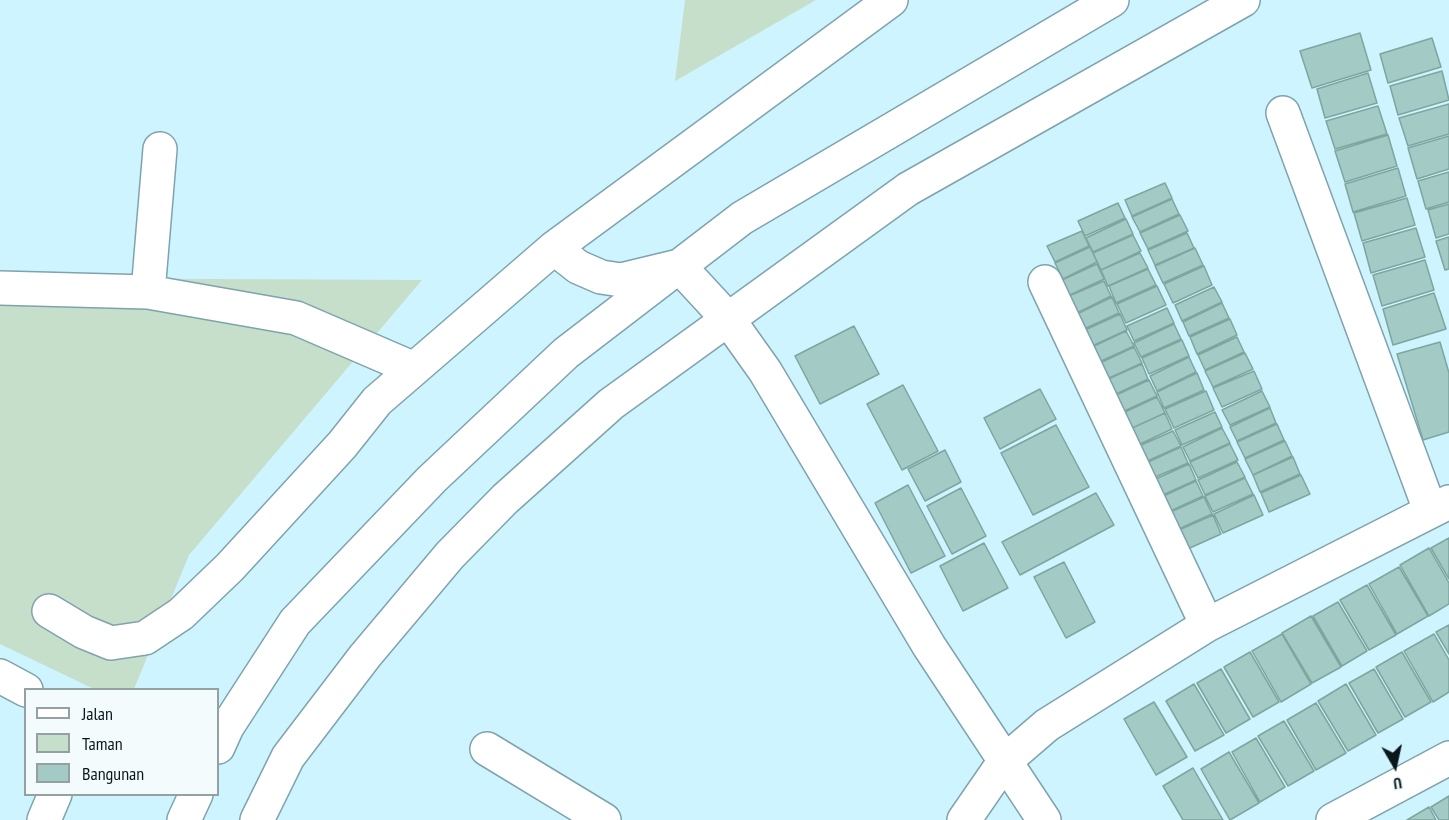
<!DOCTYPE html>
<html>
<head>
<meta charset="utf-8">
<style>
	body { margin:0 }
	#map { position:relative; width:1449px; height:820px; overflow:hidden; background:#cdf4ff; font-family:"PT Sans Narrow",sans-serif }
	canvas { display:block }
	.legend { position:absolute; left:24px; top:688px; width:195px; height:108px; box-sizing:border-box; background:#f3fbfd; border:2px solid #95a0a3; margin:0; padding:8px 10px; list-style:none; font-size:18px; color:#09171b }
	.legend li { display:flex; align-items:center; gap:12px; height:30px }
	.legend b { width:30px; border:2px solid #95a0a3 }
	.north { position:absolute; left:1365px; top:736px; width:60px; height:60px; -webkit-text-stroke:4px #f3fbfd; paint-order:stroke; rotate:171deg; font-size:16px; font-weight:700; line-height:24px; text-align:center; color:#09171b }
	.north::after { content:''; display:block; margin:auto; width:21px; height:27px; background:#09171b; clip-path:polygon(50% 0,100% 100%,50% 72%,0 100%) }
</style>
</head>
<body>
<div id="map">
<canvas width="1449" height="820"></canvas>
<ul class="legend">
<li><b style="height:8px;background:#fff"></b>Jalan</li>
<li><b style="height:16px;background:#c6dfca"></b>Taman</li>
<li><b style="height:16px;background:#a3cac4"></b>Bangunan</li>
</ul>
<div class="north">U</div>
</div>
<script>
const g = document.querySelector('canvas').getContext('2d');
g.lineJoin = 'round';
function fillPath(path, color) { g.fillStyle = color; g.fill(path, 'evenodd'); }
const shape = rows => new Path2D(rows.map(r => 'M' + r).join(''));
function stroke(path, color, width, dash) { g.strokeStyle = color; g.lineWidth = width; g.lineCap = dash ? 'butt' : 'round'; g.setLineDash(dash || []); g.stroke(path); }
fillPath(shape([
	[685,0,816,0,675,81],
	[0,278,422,280,189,555,134,689,94,689,0,644]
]), '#c6dfca');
const building = shape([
	[1360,33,1371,70,1312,88,1300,51,1360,33],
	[1432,38,1441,67,1388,83,1380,54,1432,38],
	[1442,71,1449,100,1398,115,1390,86,1442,71],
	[1368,73,1377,103,1325,118,1317,89,1368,73],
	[1449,104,1449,134,1408,146,1399,118,1449,104],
	[1378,106,1387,134,1335,149,1326,121,1378,106],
	[1388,135,1397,166,1345,182,1335,151,1388,135],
	[1449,136,1449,169,1417,179,1408,148,1449,136],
	[1398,168,1406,196,1353,212,1345,184,1398,168],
	[1449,172,1449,202,1426,209,1418,181,1449,172],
	[1165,183,1172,198,1132,216,1125,200,1165,183],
	[1407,198,1415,225,1362,241,1354,213,1407,198],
	[1172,199,1179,214,1140,232,1132,217,1172,199],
	[1118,203,1125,218,1085,236,1078,221,1118,203],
	[1449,204,1449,234,1436,238,1428,210,1449,204],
	[1180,215,1188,231,1148,249,1140,233,1180,215],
	[1126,219,1133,234,1093,252,1086,238,1126,219],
	[1416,228,1425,257,1371,273,1363,243,1416,228],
	[1082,231,1089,246,1055,262,1047,246,1082,231],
	[1187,233,1194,248,1155,265,1148,250,1187,233],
	[1133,235,1141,251,1101,270,1093,253,1133,235],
	[1449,237,1449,269,1445,270,1436,241,1449,237],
	[1090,247,1097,262,1063,279,1055,263,1090,247],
	[1195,248,1203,265,1163,283,1155,266,1195,248],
	[1140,253,1148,268,1108,286,1101,270,1140,253],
	[1425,260,1434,290,1382,306,1373,275,1425,260],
	[1097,264,1104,279,1070,295,1062,280,1097,264],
	[1204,266,1212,285,1173,303,1164,284,1204,266],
	[1148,269,1156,285,1116,303,1109,286,1148,269],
	[1104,281,1111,296,1077,313,1069,296,1104,281],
	[1157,286,1166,305,1126,323,1117,304,1157,286],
	[1214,287,1222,302,1182,321,1175,305,1214,287],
	[1434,293,1446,329,1393,345,1383,309,1434,293],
	[1112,297,1119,313,1084,329,1077,314,1112,297],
	[1222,303,1229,318,1189,336,1183,322,1222,303],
	[1167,308,1174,323,1134,341,1127,326,1167,308],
	[1120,314,1127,330,1092,346,1085,330,1120,314],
	[1230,319,1237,335,1197,354,1190,337,1230,319],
	[1174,324,1181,339,1141,357,1134,343,1174,324],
	[854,326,879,374,820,404,795,356,854,326],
	[1126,331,1134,346,1099,362,1092,347,1126,331],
	[1237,337,1244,352,1205,370,1198,355,1237,337],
	[1182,340,1189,356,1149,374,1142,358,1182,340],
	[1440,342,1449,373,1449,432,1423,440,1397,354,1440,342],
	[1134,347,1142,363,1107,379,1100,363,1134,347],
	[1245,353,1253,369,1213,387,1205,371,1245,353],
	[1189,357,1196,372,1157,391,1150,376,1189,357],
	[1142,364,1148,379,1114,395,1106,380,1142,364],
	[1254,371,1262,389,1222,407,1213,388,1254,371],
	[1197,373,1204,390,1164,408,1157,392,1197,373],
	[1149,380,1157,396,1122,412,1114,396,1149,380],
	[903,385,938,451,902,470,867,404,903,385],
	[1040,389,1056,419,1000,449,984,418,1040,389],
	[1206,391,1214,410,1174,428,1165,409,1206,391],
	[1262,391,1270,407,1230,425,1222,410,1262,391],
	[1157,397,1165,413,1130,429,1123,413,1157,397],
	[1270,408,1276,423,1237,441,1230,427,1270,408],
	[1215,412,1222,427,1182,445,1175,430,1215,412],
	[1165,413,1172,429,1138,445,1130,429,1165,413],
	[1277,424,1284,440,1245,458,1237,442,1277,424],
	[1056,425,1089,487,1033,515,1001,453,1056,425],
	[1222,428,1230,443,1190,461,1183,447,1222,428],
	[1173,431,1181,446,1145,462,1139,446,1173,431],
	[1285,441,1292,456,1253,475,1245,459,1285,441],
	[1230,444,1238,460,1198,478,1190,462,1230,444],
	[1181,447,1188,463,1153,478,1146,463,1181,447],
	[945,450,961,482,925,501,908,469,945,450],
	[1293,457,1300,474,1260,492,1253,475,1293,457],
	[1237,462,1245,477,1205,495,1198,480,1237,462],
	[1189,464,1196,480,1156,498,1149,482,1189,464],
	[1301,475,1310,494,1269,512,1261,493,1301,475],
	[1245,478,1253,494,1213,512,1205,496,1245,478],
	[1196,481,1203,496,1164,514,1157,499,1196,481],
	[908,485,945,556,911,573,875,503,908,485],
	[961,488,986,536,952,554,927,506,961,488],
	[1096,493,1114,525,1020,575,1002,542,1096,493],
	[1254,495,1263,515,1223,533,1214,514,1254,495],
	[1204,497,1212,514,1172,532,1164,515,1204,497],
	[1213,515,1221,534,1181,552,1172,533,1213,515],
	[1449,538,1449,579,1431,548,1449,538],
	[984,543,1008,588,963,611,940,566,984,543],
	[1429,548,1449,583,1449,604,1429,616,1400,565,1429,548],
	[1064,562,1095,622,1066,638,1034,577,1064,562],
	[1399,567,1428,616,1397,634,1369,584,1399,567],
	[1367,585,1396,635,1369,650,1340,600,1367,585],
	[1338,602,1367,651,1342,666,1313,616,1338,602],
	[1311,616,1341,667,1312,683,1282,633,1311,616],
	[1449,625,1449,654,1436,632,1449,625],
	[1282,634,1311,684,1281,702,1252,651,1282,634],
	[1434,634,1449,660,1449,692,1433,702,1404,651,1434,634],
	[1250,652,1279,702,1253,717,1224,667,1250,652],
	[1402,652,1431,702,1405,717,1376,667,1402,652],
	[1221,669,1250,719,1226,733,1197,683,1221,669],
	[1374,669,1403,719,1378,733,1349,683,1374,669],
	[1194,684,1224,735,1195,751,1166,701,1194,684],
	[1346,684,1376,735,1348,751,1318,701,1346,684],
	[1154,702,1187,757,1156,775,1124,719,1154,702],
	[1316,703,1346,753,1316,770,1287,720,1316,703],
	[1284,721,1314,771,1288,786,1258,736,1284,721],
	[1256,738,1285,787,1260,802,1232,752,1256,738],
	[1229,752,1259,803,1230,820,1201,769,1229,752],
	[1193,768,1223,820,1183,820,1163,786,1193,768],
	[1449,796,1449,820,1439,820,1431,807,1449,796],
	[1429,807,1436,820,1407,820,1429,807]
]);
fillPath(building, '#a3cac4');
stroke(building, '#7fa59f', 1.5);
const minor = shape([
	[891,0,554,248,578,267,601,277,621,280,679,266,728,319,765,371,929,646,1044,820],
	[1283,113,1430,510],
	[1045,282,1207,625],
	[0,288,148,292,296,318,412,368],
	[148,292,160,149],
	[49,611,84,632,111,643,145,638,181,614,230,567,342,445,377,401,554,248],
	[0,676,26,690],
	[218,747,227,727,295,622,432,479,566,353,742,218,1112,0],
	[487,749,604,820],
	[44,820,55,794],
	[184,820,196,794],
	[257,820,288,757,365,656,450,555,505,499,611,404,908,189,1243,0],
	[964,820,1004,762,1047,725,1207,625,1449,502],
	[1333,820,1449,758]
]);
stroke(minor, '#7fa3ad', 36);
stroke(minor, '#fff', 33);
</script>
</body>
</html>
